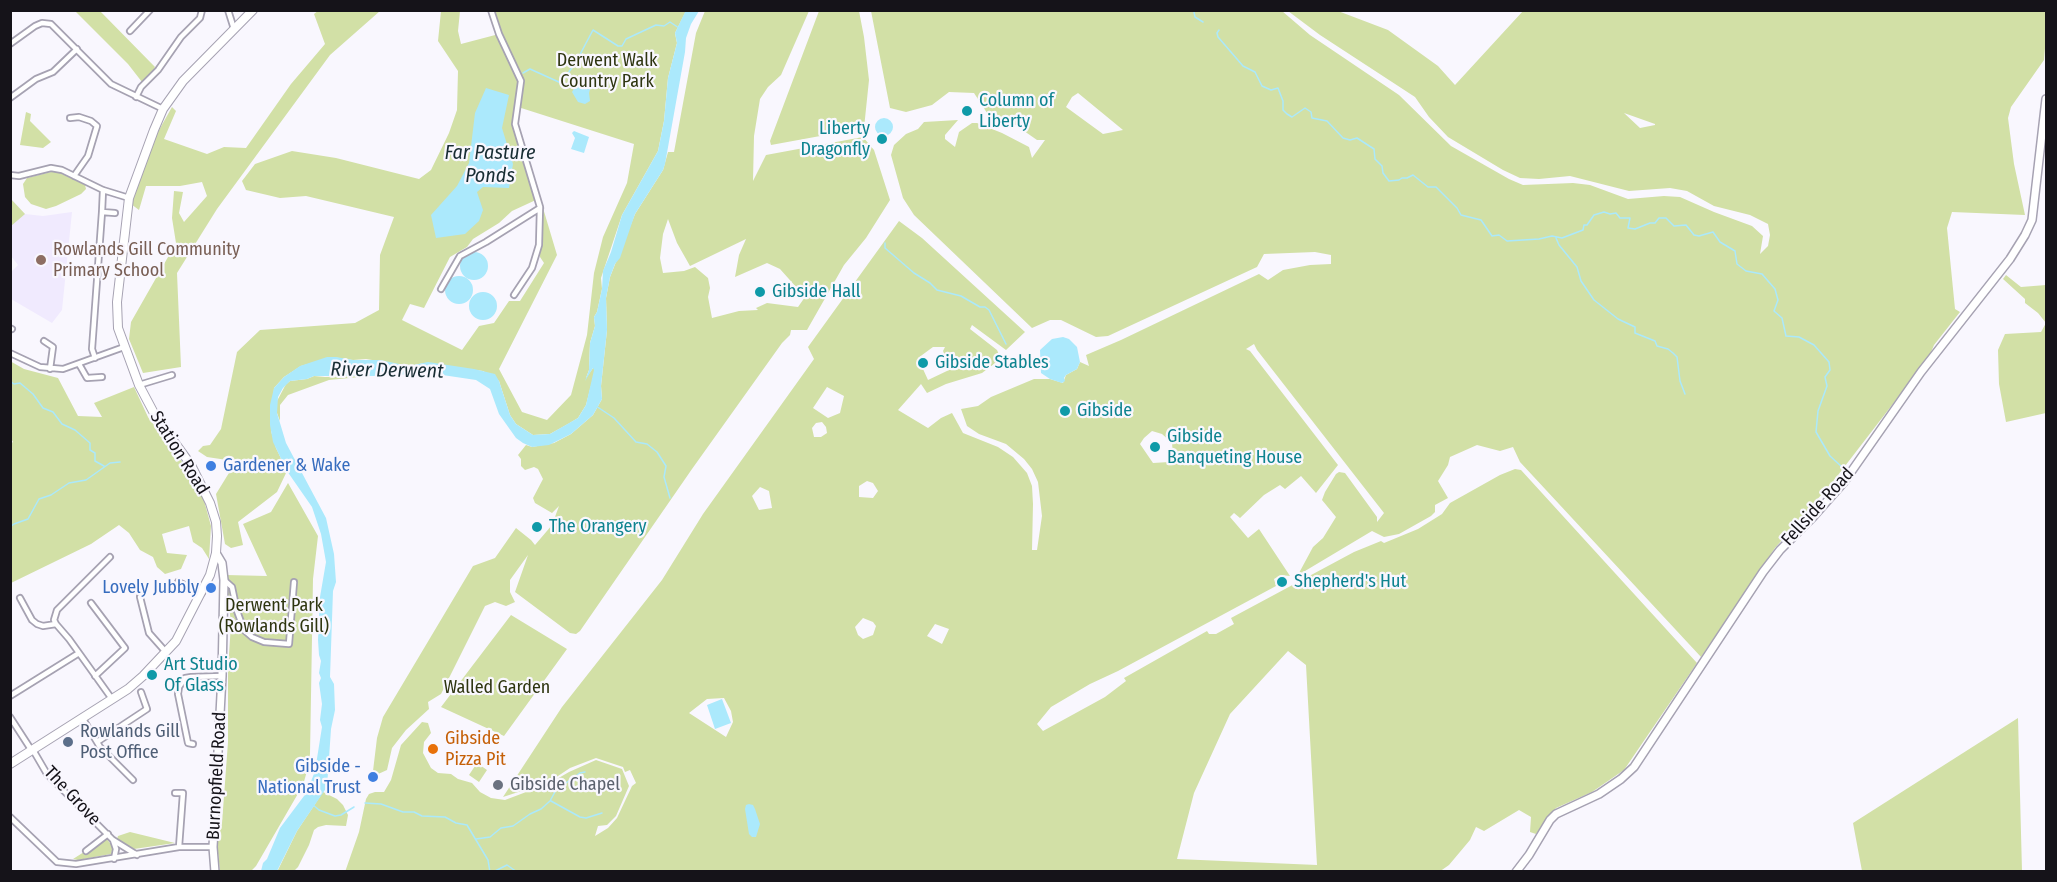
<!DOCTYPE html>
<html>
<head>
<meta charset="utf-8">
<style>
	body { margin:0 }
	#map { position:relative; width:2057px; height:882px; overflow:hidden; background:#f9f7fe; font-family:"Fira Sans Condensed",sans-serif }
	canvas { display:block }
	.frame { position:absolute; inset:0; border:12px solid #151319; pointer-events:none }
</style>
</head>
<body>
<div id="map">
<canvas width="2057" height="882"></canvas>
<div class="frame"></div>
</div>
<script>
const g = document.querySelector('canvas').getContext('2d');
g.lineJoin = 'round';
function fillPath(path, color) { g.fillStyle = color; g.fill(path, 'evenodd'); }
const shape = rows => new Path2D(rows.map(r => 'M' + r).join(''));
function stroke(path, color, width, dash) { g.strokeStyle = color; g.lineWidth = width; g.lineCap = dash ? 'butt' : 'round'; g.setLineDash(dash || []); g.stroke(path); }
function write(font, color, halo, rows, align = 'center') {
  g.font = font + ' "Fira Sans Condensed",sans-serif'; g.lineWidth = 4.5; g.setLineDash([]); g.textBaseline = 'middle'; g.strokeStyle = halo; g.fillStyle = color; for (const [text, x, y, turn = 0] of rows) {
    g.save(); g.translate(x, y); g.rotate((+turn || 0) * Math.PI / 180); g.textAlign = isNaN(turn) ? turn : align; if (halo) g.strokeText(text, 0, 0); g.fillText(text, 0, 0); g.restore();
  }
}
fillPath(shape([
	[10,198,25,214,43,216,72,212,62,310,52,323,11,299,11,272,18,265,11,256]
]), '#f0eafe');
fillPath(shape([
	[319,10,380,11,330,55,217,209,177,273,181,367,143,373,129,339,131,322,176,243,172,218,174,191,183,192,179,213,184,222,207,196,202,182,180,186,146,186,139,210,131,204,154,139,172,107,176,111,164,139,207,154,224,147,246,148,291,84,325,44,314,14],
	[75,11,100,11,155,67,150,76,142,82,128,64],
	[441,11,460,11,458,31,461,44,499,34,491,11,686,11,675,33,677,43,668,78,664,121,658,151,622,215,601,278,602,289,597,312,594,317,595,326,590,343,589,370,586,378,593,368,594,367,595,370,586,405,578,418,568,424,550,434,533,435,516,424,510,415,499,381,483,371,424,363,409,366,366,359,353,360,332,357,301,366,284,377,274,388,271,431,276,448,287,471,277,492,238,522,243,545,231,548,225,544,216,494,232,468,227,460,207,457,198,451,203,446,210,445,221,429,237,352,260,330,355,323,379,310,380,255,394,217,306,196,280,198,246,190,242,181,255,164,292,151,336,158,419,179,431,170,449,133,457,110,458,71,438,41],
	[518,107,634,144,627,183,603,237,594,273,587,335,571,395,547,420,522,412,499,369,557,255,543,208,540,207,540,257,544,263,520,301,509,301,494,323,479,326,462,350,402,320,410,304,424,308,450,257,467,247,473,239,499,223,512,211,538,199,515,124],
	[705,11,809,11,781,75,768,87,760,99,754,136,753,181,766,155,863,137,874,150,890,200,866,238,844,265,807,330,791,330,790,335,782,343,692,469,580,631,576,634,570,633,515,592,528,555,510,580,510,592,515,602,506,606,495,602,485,606,441,694,428,702,429,709,406,730,392,748,387,770,376,775,373,771,377,738,383,717,473,566,495,558,516,528,531,540,535,545,552,525,559,506,552,513,535,503,533,498,543,479,538,469,534,467,525,470,521,466,521,459,518,455,526,445,532,447,554,443,571,434,593,415,602,399,601,386,607,330,606,298,610,277,635,214,663,170,668,152,674,152,696,33],
	[668,219,677,243,690,266,746,239,739,255,735,277,767,263,780,269,805,297,798,307,767,303,756,308,758,310,739,311,712,318,708,297,710,288,708,278,695,267,684,271,663,273,660,258,663,234],
	[819,11,859,11,864,37,869,80,864,128,771,145,770,141],
	[871,11,1282,11,1310,35,1399,95,1451,146,1509,179,1523,185,1573,183,1590,185,1628,199,1664,196,1680,197,1714,212,1752,226,1763,236,1760,254,1768,246,1770,235,1768,224,1750,215,1714,206,1687,191,1670,188,1629,191,1570,176,1539,179,1520,178,1503,170,1448,137,1429,117,1415,97,1320,35,1288,11,1338,11,1388,30,1438,66,1455,85,1523,11,2046,11,2046,36,2044,60,2011,107,2008,118,2014,164,2025,215,1952,212,1947,228,1955,309,1960,312,1934,345,1929,357,1835,479,1775,548,1701,657,1520,462,1513,447,1500,451,1477,445,1450,457,1448,465,1438,481,1448,498,1435,505,1435,512,1431,516,1399,534,1384,537,1372,531,1300,574,1299,573,1313,547,1323,538,1336,517,1322,500,1325,492,1336,474,1339,472,1345,473,1377,517,1377,522,1384,513,1257,350,1254,344,1246,349,1250,351,1338,465,1316,493,1301,476,1285,489,1280,485,1264,495,1240,518,1234,513,1230,517,1248,538,1259,529,1290,576,1281,575,1274,579,1276,586,1118,671,1090,684,1051,707,1037,724,1043,731,1105,697,1126,681,1124,678,1207,631,1209,634,1216,634,1234,624,1231,618,1354,552,1381,541,1384,543,1418,529,1442,514,1450,503,1500,475,1515,469,1521,470,1697,663,1624,770,1592,792,1556,808,1536,834,1530,832,1531,817,1519,810,1484,831,1476,827,1470,840,1449,865,1439,872,345,872,359,832,366,799,369,794,375,792,384,792,391,780,401,745,422,722,428,723,431,733,424,742,423,753,431,768,438,773,451,774,458,779,472,783,480,792,491,798,505,800,550,783,569,772,596,760,622,769,629,786,616,816,607,825,598,826,595,836,608,828,617,818,632,786,636,783,630,770,625,772,623,767,596,758,570,768,549,782,503,797,562,707,662,580,703,514,814,359,808,347,899,221,922,238,1025,332,1006,350,972,325,970,329,997,350,1000,357,998,361,982,373,946,384,927,393,921,384,898,410,928,428,941,418,952,413,963,433,998,447,1013,457,1027,473,1032,486,1033,504,1032,550,1037,550,1042,516,1038,482,1032,469,1024,459,1006,444,979,434,967,426,961,409,978,406,991,397,1034,379,1050,379,1063,383,1066,375,1077,369,1080,362,1089,366,1086,355,1121,340,1259,274,1268,280,1283,270,1310,265,1331,264,1331,255,1315,252,1264,254,1257,267,1108,336,1096,337,1061,320,1050,320,1032,328,914,215,903,198,891,155,894,145,906,134,918,129,924,122,958,120,945,135,945,139,955,147,959,132,972,123,977,123,1002,133,1029,147,1032,158,1045,140,1037,140,1014,124,989,116,974,93,949,92,932,105,906,112,890,108],
	[1078,93,1123,130,1103,134,1066,107,1072,97],
	[1624,113,1655,124,1655,125,1640,128],
	[933,347,945,347,943,351,949,365,947,366,949,370,928,380,918,358],
	[827,387,844,396,840,413,828,418,813,408],
	[822,422,826,427,827,433,821,437,814,437,812,428,816,423],
	[1152,431,1162,434,1172,443,1173,455,1169,462,1153,463,1140,444,1144,438],
	[867,481,873,483,878,491,873,498,859,497,859,486],
	[760,487,769,491,772,508,759,510,752,496],
	[863,618,873,622,876,626,873,635,863,639,858,635,855,627],
	[935,624,949,629,942,644,927,636],
	[1288,651,1306,665,1317,865,1177,859,1194,793,1230,714],
	[724,698,731,711,733,722,726,737,689,713,707,699],
	[26,112,31,114,30,121,51,142,43,148,20,145],
	[51,172,58,172,85,185,86,189,81,194,56,206,46,209,31,204,25,197,23,184,27,178],
	[10,198,25,214,11,226,10,226],
	[2006,275,2021,287,2046,285,2046,413,2006,422,1999,384,1998,350,2005,334,2041,332,2046,323,2038,313,2025,303,2025,299,2003,279],
	[10,361,24,369,58,378,78,416,102,417,94,403,134,387,148,417,189,471,202,493,211,526,209,559,202,548,193,542,189,526,162,534,167,553,187,555,181,569,165,574,157,567,153,557,140,550,129,533,119,525,91,544,11,583,10,444,13,442,10,437],
	[314,376,325,377,370,376,329,380,288,395,280,405,280,421,277,413,277,401,286,384,290,381,307,379],
	[288,483,318,536,313,579,310,754,307,771,303,785,256,866,251,871,216,872,220,871,217,843,222,823,228,742,228,670,231,624,226,575,267,576,243,524,271,512],
	[511,615,567,649,504,736,441,707],
	[2018,718,2022,871,1862,871,1853,823],
	[477,763,487,770,479,782,469,775],
	[323,792,337,799,343,805,348,815,346,826,326,825,318,827,314,830,309,845,298,867,294,871,277,872,297,831],
	[130,832,175,843,134,849,117,839,118,836],
	[106,838,113,847,111,854,78,860,73,859]
]), '#d2e0a6');
fillPath(shape([
	[686,10,699,11,691,24,686,38,685,52,665,164,663,170,635,214,620,258,615,264,610,277,606,298,607,330,601,386,602,399,593,415,571,434,549,445,532,447,523,443,516,438,499,414,490,389,476,380,429,373,378,376,314,376,307,379,290,381,283,388,278,397,277,413,286,443,326,518,334,554,336,582,333,591,330,677,334,684,335,710,331,729,327,787,297,831,277,871,261,871,263,863,267,859,280,828,307,792,315,771,322,727,320,720,322,704,319,683,321,678,319,673,321,661,319,655,318,640,320,597,326,562,321,534,312,507,287,471,273,442,270,425,270,405,274,388,284,377,300,366,327,357,336,357,353,360,380,360,409,366,428,362,474,369,495,374,499,381,510,415,516,424,533,435,550,434,578,418,586,405,594,370,593,368,585,381,589,370,590,343,595,326,594,317,597,312,602,289,603,271,611,252,622,215,658,151,664,121,668,78,677,43,675,33],
	[583,77,588,77,592,82,589,93,590,101,585,104,578,102,572,92,579,80],
	[486,88,509,95,502,128,513,164,509,188,483,187,477,192,483,210,479,221,465,234,436,238,431,215,457,186,469,163,475,113],
	'875 127a9 9 0 1 1 18 0a9 9 0 1 1-18 0Z',
	[574,131,589,137,584,153,571,149,575,138,572,133],
	'460 266a14 14 0 1 1 28 0a14 14 0 1 1-28 0Z',
	'445 290a14 14 0 1 1 28 0a14 14 0 1 1-28 0Z',
	'469 306a14 14 0 1 1 28 0a14 14 0 1 1-28 0Z',
	[1063,337,1069,339,1077,347,1080,362,1077,369,1066,375,1064,378,1065,381,1062,383,1050,379,1041,373,1040,350,1052,339],
	[722,699,731,723,715,729,707,705],
	[749,804,753,805,755,809,760,824,756,837,752,837,749,834,745,809,746,805]
]), '#abe9fc');
stroke(shape([
	[1191,10,1194,12,1195,17,1203,22],
	[1219,30,1217,33,1218,37,1243,66,1255,72,1262,86,1271,90,1278,88,1283,101,1283,110,1287,114,1292,117,1305,108,1311,112,1312,118,1327,121,1343,138,1350,140,1357,138,1374,149,1375,159,1382,166,1383,173,1389,181,1399,180,1402,178,1407,178,1413,175,1428,187,1436,187,1457,208,1461,215,1481,220,1492,236,1499,235,1507,241,1539,239,1552,236,1562,238,1583,230,1584,225,1587,225,1594,215,1604,212,1610,214,1616,213,1620,218,1630,218,1628,228,1635,229,1650,223,1655,223,1659,218,1666,218,1674,226,1686,225,1694,235,1699,236,1713,232,1720,242,1735,251,1737,264,1746,271,1762,274,1775,289,1778,300,1774,311,1782,318,1786,336,1799,337,1814,345,1829,362,1830,370,1825,377,1827,386,1818,411,1816,432,1830,456,1842,467],
	[523,73,530,69,561,83,576,62,593,30,618,46,622,46,626,39,656,25,664,26,670,22,679,28],
	[1556,238,1559,245,1577,267,1581,281,1594,300,1618,319,1635,327,1635,333,1655,341,1657,346,1668,349,1673,353,1677,357,1680,381,1685,394],
	[885,243,885,248,914,273,930,283,937,290,961,296,980,307,985,307,989,310,1006,344],
	[10,381,14,384,20,383,33,394,43,408,53,412,62,424,75,430,90,443,90,450,95,453,95,461,104,466],
	[596,406,614,418,636,442,647,444,657,452,666,466,664,477,670,498],
	[10,527,14,524,28,519,39,499,51,495,69,483,86,480,110,463,120,462],
	[551,801,580,817,586,818,602,813],
	[365,803,381,804,403,812,414,812,422,816,445,817,456,823,467,825,488,860,490,872],
	[312,804,319,810,335,816,341,815,354,807],
	[476,839,490,837,501,828,513,826,530,814,541,809,550,801,556,790,580,773,585,772],
	[493,872,507,865,517,872]
]), '#abe9fc', 1.5);
const street = shape([
	[228,10,234,29],
	[491,10,499,34,521,81,515,124,540,207,539,245,532,268,514,295],
	[130,31,150,10],
	[10,44,35,26,42,23,51,24,111,84,163,109],
	[136,97,141,87,158,70,181,37,200,18,202,10],
	[10,98,36,79,53,72,77,49],
	[70,118,79,117,91,121,97,126,88,156,74,176],
	[10,175,19,176,51,168,62,170,103,190,129,198],
	[102,212,103,190],
	[441,289,460,256,486,242,540,208],
	[10,328,12,329],
	[44,341,53,347,50,369],
	[10,353,40,367,63,369,124,347],
	[95,358,92,349,102,212,115,213],
	[79,364,87,378,102,377],
	[139,385,172,375],
	[224,580,232,587,237,611,244,630,252,637,264,642,289,644,294,582],
	[178,582,202,593],
	[140,597,149,633,165,651],
	[20,598,32,620,37,624,43,626,56,624],
	[91,603,125,648,95,676],
	[56,624,69,639,112,699],
	[56,624,54,620,57,610,110,557],
	[10,696,79,653],
	[10,717,32,751],
	[83,719,100,747,133,780],
	[97,742,147,709,141,692],
	[193,744,188,743,178,694,179,687,185,678,191,677,222,676],
	[33,750,47,774,113,840,137,855],
	[175,793,183,793,179,847],
	[10,817,57,862,76,864,179,847,213,847],
	[113,840,116,849,114,859],
	[86,851,108,834]
]);
const secondary = shape([
	[215,872,213,847,222,676,224,580,222,563,216,553],
	[1516,872,1529,855,1550,820,1556,814,1599,794,1621,779,1634,767,1763,572,1780,550,1813,517,1844,482,1921,372,2010,259,2025,235,2032,220,2046,99]
]);
const primary = shape([
	[10,764,128,689,143,676,176,641,210,575,216,553,217,536,216,522,210,503,191,465,156,417,139,385,118,328,117,302,129,198,154,130,163,109,183,81,253,10]
]);
stroke(street, '#a6a2b2', 8);
stroke(secondary, '#a6a2b2', 10);
stroke(primary, '#a6a2b2', 10);
stroke(street, '#fff', 4.5);
stroke(secondary, '#fff', 7);
stroke(primary, '#fff', 8);
for (const [x, y, r, color] of [
	[967,111,6,"#0f9aa8"],
	[882,139,6,"#0f9aa8"],
	[41,260,6,"#8d6e63"],
	[760,292,6,"#0f9aa8"],
	[923,363,6,"#0f9aa8"],
	[1065,411,6,"#0f9aa8"],
	[1155,447,6,"#0f9aa8"],
	[211,466,6,"#3f7fe0"],
	[537,527,6,"#0f9aa8"],
	[1282,582,6,"#0f9aa8"],
	[211,588,6,"#3f7fe0"],
	[152,675,6,"#0f9aa8"],
	[68,742,6,"#5c6f8a"],
	[433,749,6,"#e8710a"],
	[373,777,6,"#3f7fe0"],
	[498,785,6,"#6b7280"]
]) { const dot = new Path2D(); dot.arc(x, y, r, 0, 2 * Math.PI); g.fillStyle = color; g.fill(dot); stroke(dot, '#f9f7fe', 2); }
write('18px', '#2e3510', '#f9f7fe', [
	["Derwent Walk",607,61],
	["Country Park",607,82],
	["Derwent Park",274,606],
	["(Rowlands Gill)",274,627],
	["Walled Garden",497,688]
]);
write('18px', '#0d838f', '#f9f7fe', [
	["Column of",979,101],
	["Liberty",979,122],
	["Liberty",870,129,"right"],
	["Dragonfly",870,150,"right"],
	["Gibside Hall",772,292],
	["Gibside Stables",935,363],
	["Gibside",1077,411],
	["Gibside",1167,437],
	["Banqueting House",1167,458],
	["The Orangery",549,527],
	["Shepherd's Hut",1294,582],
	["Art Studio",164,665],
	["Of Glass",164,686]
], 'left');
write('18px', '#785e54', '#f9f7fe', [
	["Rowlands Gill Community",53,250],
	["Primary School",53,271]
], 'left');
write('18px', '#151319', '#f9f7fe', [
	["Station Road",179,453,58],
	["Fellside Road",1818,507,-48],
	["Burnopfield Road",217,776,-87],
	["The Grove",72,796,47]
]);
write('18px', '#366cbe', '#f9f7fe', [
	["Gardener & Wake",223,466,"left"],
	["Lovely Jubbly",199,588],
	["Gibside -",361,767],
	["National Trust",361,788]
], 'right');
write('18px', '#4e5e75', '#f9f7fe', [
	["Rowlands Gill",80,732],
	["Post Office",80,753]
], 'left');
write('18px', '#c56008', '#f9f7fe', [
	["Gibside",445,739],
	["Pizza Pit",445,760]
], 'left');
write('18px', '#5b616d', '#f9f7fe', [
	["Gibside Chapel",510,785]
], 'left');
write('italic 20px', '#182d33', '#f9f7fe', [
	["Far Pasture",490,153],
	["Ponds",490,176],
	["River Derwent",387,371,1]
]);
</script>
</body>
</html>
